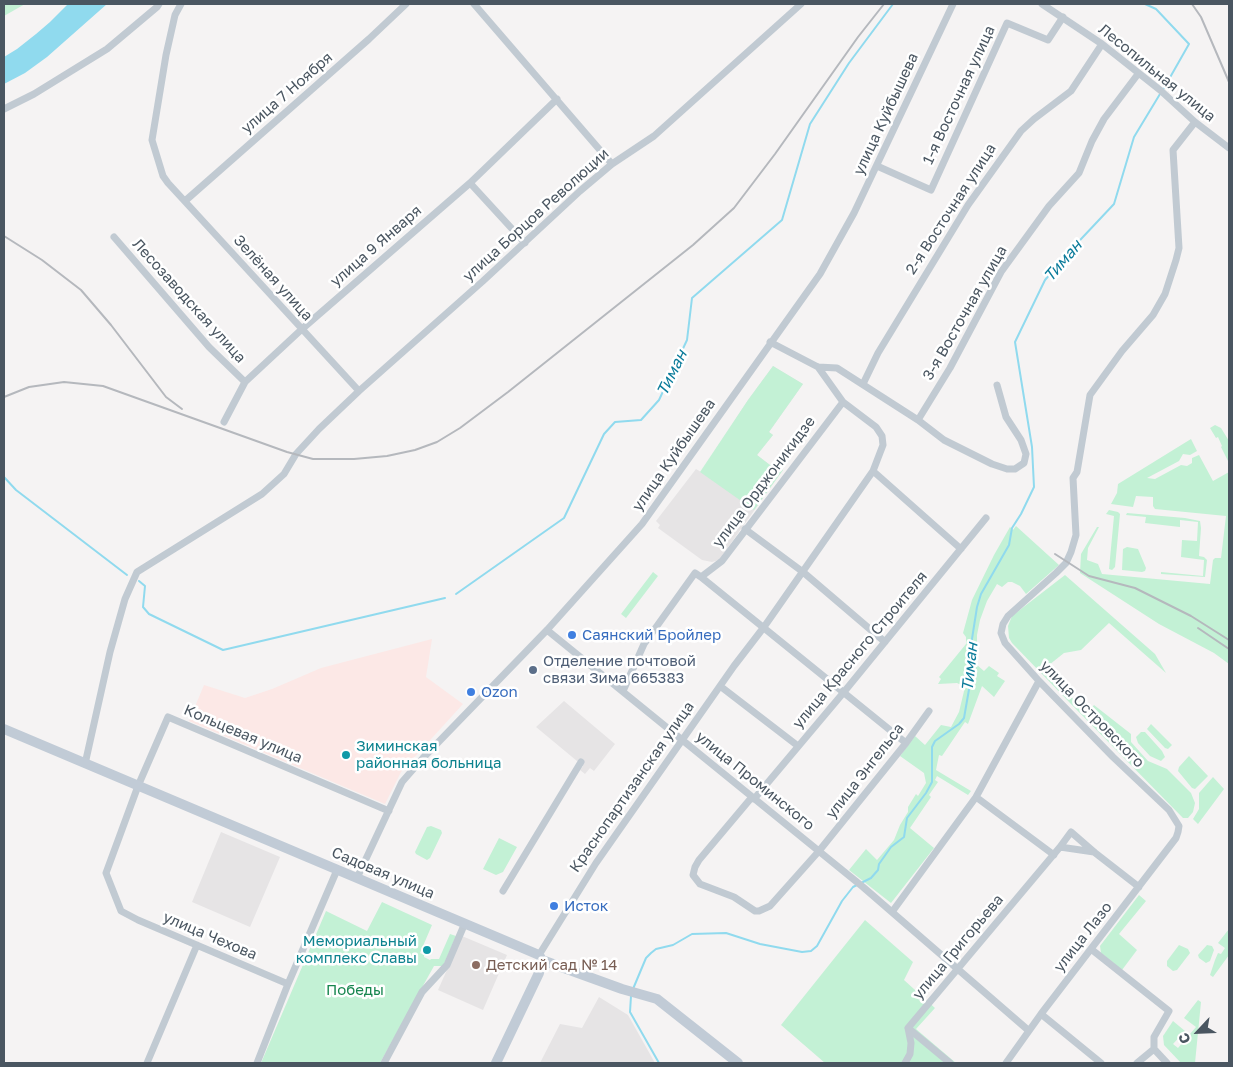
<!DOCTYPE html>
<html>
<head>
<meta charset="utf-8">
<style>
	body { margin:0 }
	#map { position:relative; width:1233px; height:1067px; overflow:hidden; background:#f5f3f3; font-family:"Golos Text",sans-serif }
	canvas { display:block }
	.frame { position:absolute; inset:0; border:5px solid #4a5661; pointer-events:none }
	.north { position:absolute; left:1173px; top:1007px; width:50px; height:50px; -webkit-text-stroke:4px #fff; paint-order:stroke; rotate:245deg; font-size:14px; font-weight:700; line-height:20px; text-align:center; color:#4a5661 }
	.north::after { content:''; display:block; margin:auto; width:18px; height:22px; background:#4a5661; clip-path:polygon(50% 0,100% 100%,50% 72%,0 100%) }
</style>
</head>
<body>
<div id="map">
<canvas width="1233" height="1067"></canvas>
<div class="frame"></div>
<div class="north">С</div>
</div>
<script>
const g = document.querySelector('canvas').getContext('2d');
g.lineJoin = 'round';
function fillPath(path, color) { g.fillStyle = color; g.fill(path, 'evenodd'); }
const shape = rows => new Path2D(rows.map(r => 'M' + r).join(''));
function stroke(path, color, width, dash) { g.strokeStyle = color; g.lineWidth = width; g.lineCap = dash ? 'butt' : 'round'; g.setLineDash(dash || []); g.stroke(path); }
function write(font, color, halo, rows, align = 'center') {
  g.font = font + ' "Golos Text",sans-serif'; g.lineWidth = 5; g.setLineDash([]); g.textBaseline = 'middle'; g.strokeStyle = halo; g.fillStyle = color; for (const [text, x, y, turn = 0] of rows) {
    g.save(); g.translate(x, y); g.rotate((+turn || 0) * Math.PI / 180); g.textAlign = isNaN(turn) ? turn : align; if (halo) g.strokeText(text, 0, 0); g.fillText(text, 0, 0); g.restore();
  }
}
fillPath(shape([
	[773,366,803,384,769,432,773,435,757,455,770,465,776,464,783,470,719,560,712,562,702,560,658,528,660,525,656,521,696,469,701,472,748,400],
	[564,701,615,744,594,771,590,768,585,774,580,770,583,766,536,727],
	[221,832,280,857,250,927,192,902],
	[462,936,507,955,483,1010,438,990],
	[599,997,628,1015,655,1063,540,1063,560,1024,582,1028]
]), '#e6e4e5');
fillPath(shape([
	[432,639,426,677,463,704,401,772,385,804,189,721,204,685,245,698,272,689,321,668]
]), '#fce8e6');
fillPath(shape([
	[4,4,25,4,4,16],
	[773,366,803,384,769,432,773,435,757,455,770,465,776,464,783,470,754,510,700,472,748,400],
	[1215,425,1221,428,1229,441,1229,463,1221,447,1222,446,1218,437,1216,438,1210,428],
	[1191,439,1197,451,1190,455,1183,454,1179,461,1147,478,1155,479,1181,465,1187,466,1192,463,1192,458,1199,455,1213,481,1229,472,1229,664,1214,653,1159,624,1080,573,1081,554,1097,527,1099,527,1088,548,1087,560,1098,564,1102,574,1210,584,1213,560,1215,558,1221,558,1226,516,1155,509,1153,506,1153,497,1136,496,1133,507,1111,504,1117,493,1118,484],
	[1109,510,1118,512,1120,514,1115,567,1112,570,1109,569,1114,516,1106,514],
	[1127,513,1185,518,1200,521,1201,528,1199,556,1204,557,1207,560,1205,577,1161,574,1161,572,1203,576,1204,560,1181,557,1182,540,1197,541,1198,522,1180,520,1180,527,1145,523,1146,517,1126,515],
	[1016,526,1059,565,1026,594,1020,586,1012,582,1008,582,1002,587,997,584,987,601,980,620,977,635,977,665,984,671,989,666,999,673,997,676,1005,681,994,697,982,686,968,724,965,722,942,756,939,755,936,770,971,791,968,795,937,776,935,780,938,782,929,795,931,797,910,828,934,848,891,903,849,870,866,849,877,860,894,840,900,825,908,812,908,807,916,794,918,796,926,783,924,773,900,756,915,736,925,745,941,725,951,727,959,712,965,687,957,683,938,684,941,679,939,677,966,644,966,637,963,633,972,600,994,555,1010,527,1013,530],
	[1127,547,1138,549,1146,568,1145,571,1142,572,1122,570,1123,549],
	[653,572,658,576,626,618,621,614],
	[1065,575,1155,654,1166,673,1109,623,1081,650,1064,653,1044,669,1087,713,1094,705,1131,734,1131,742,1148,761,1167,769,1191,793,1195,803,1193,812,1188,818,1183,818,1070,703,1012,643,1009,638,1008,626,1012,616],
	[1151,724,1172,745,1168,749,1165,748,1147,729],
	[1141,732,1145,732,1162,751,1165,757,1161,761,1150,756,1138,743,1136,737],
	[1189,756,1208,776,1195,789,1192,788,1178,771,1179,767],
	[1213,777,1224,789,1198,824,1193,819,1199,809,1199,793],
	[431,826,441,830,442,833,430,858,427,860,416,854,415,852,427,827],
	[499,838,517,847,503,872,496,875,483,869],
	[1139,895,1146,901,1119,934,1137,950,1122,970,1101,953,1100,946],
	[382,902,432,925,420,953,424,955,424,957,430,960,431,959,439,959,450,934,456,936,443,966,434,966,380,1063,261,1063,326,911,367,931],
	[865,920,913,962,904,980,935,1008,916,1029,956,1063,825,1063,781,1025],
	[1229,929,1229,955,1213,977,1210,975,1215,960,1218,953,1221,954,1225,948,1218,943],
	[1179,945,1188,949,1190,953,1177,970,1173,971,1167,966,1167,961],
	[1207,945,1212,946,1214,950,1210,961,1206,963,1199,958,1198,955],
	[1198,1000,1201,1002,1195,1063,1181,1063,1164,1045,1163,1036,1173,1021,1185,1031,1173,1044,1178,1048,1196,1027,1184,1018]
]), '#c3f1d5');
fillPath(shape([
	[68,4,107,4,47,57,25,73,4,84,4,57,17,49,36,34,50,22]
]), '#90daee');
stroke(shape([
	[1145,4,1156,9,1189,44,1164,88],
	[4,477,16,490,127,575],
	[139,581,145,586,143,607,149,614,223,650,445,598],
	[456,594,564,518,604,434,615,422,641,420,659,400,687,340,692,298,782,220,810,124,849,63,893,4],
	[861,883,871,878,878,870,879,864,891,847,904,837,907,818,926,793,932,782,932,747,935,741,959,724,964,718,971,678,969,658,977,607,981,594,1009,545,1012,528,1021,514,1034,487,1032,447,1015,342,1045,280,1066,255,1114,204,1134,137,1160,94],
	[633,989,646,958,651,953,656,949,673,945,692,934,726,933,760,944,802,952,811,951,817,946,842,901,853,887,857,885],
	[631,996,630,1012,659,1063]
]), '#90daee', 2);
stroke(shape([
	[181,4,175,15,166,55,152,140,163,176,168,183,359,391],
	[474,4,612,164],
	[1042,4,1102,44,1160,90,1195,122,1229,148],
	[4,109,34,94,107,49,157,7,159,4],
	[877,166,931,190,1007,23,1048,40,1063,17],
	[470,183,525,243],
	[185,201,369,39,406,4],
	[114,237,209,347,245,382],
	[770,342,818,367,837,368,918,420,944,440,992,464,1007,469,1015,469,1024,463,1026,454,1021,440,1006,417,997,385],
	[863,384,878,353,968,205,1021,131,1034,119,1071,91,1102,44],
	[918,420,950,368,1001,272,1049,206,1079,173,1092,141,1104,119,1138,74],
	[224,422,245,382,302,329,470,183,557,99],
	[873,471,961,549],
	[745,529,803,572,885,642],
	[701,577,906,743],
	[547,630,863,887,1028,1030],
	[720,686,798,746],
	[623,691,644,644,695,573,701,577,722,561,843,402],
	[85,764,110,652,125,599,137,572,262,494,284,474,296,454,319,429,359,391,483,281,580,191,612,164,654,136,801,4],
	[752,797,699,860,695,867,693,875,700,884,734,897,755,911,759,911,770,906,819,851,906,743,929,711],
	[976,797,1054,855],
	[754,799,844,692,986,518],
	[1060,847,1071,832,1094,852,1139,887],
	[357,878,402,782,423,758,547,630,642,524,820,274,854,213,953,4],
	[503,891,581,762],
	[892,912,976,797,1039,681],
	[1091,949,1169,1011,1154,1037,1154,1049,1167,1063],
	[539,955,596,863,734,666,764,627,873,471,883,445,882,436,876,427,843,402,818,367],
	[288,984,138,920,121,911,106,873,138,786,168,717,389,811],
	[1041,1014,1101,1063],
	[908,1028,950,1063],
	[147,1063,197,945],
	[257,1063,288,984,337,870],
	[384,1063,422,992,447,965,465,923],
	[905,1063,910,1054,911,1043,908,1028,1060,847,1094,852],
	[1006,1063,1041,1014,1176,838,1178,832,1179,826,1169,810,1113,757,1039,681,1005,643,1001,633,1003,624,1008,616,1056,573,1066,563,1071,552,1076,535,1073,478,1077,472,1090,395,1122,351,1153,315,1165,294,1176,260,1179,248,1173,150,1195,122],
	[1137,1063,1154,1049]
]), '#c1cad2', 7);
stroke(shape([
	[4,729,499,938,539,955,542,960,622,989,657,999,738,1063],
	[496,1063,539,973,542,960]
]), '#c1cbd6', 10);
stroke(shape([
	[1192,4,1201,17,1229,82],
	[4,236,42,260,81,290,111,325,166,397,182,409],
	[4,397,29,387,64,382,103,386,287,452,313,459,354,459,387,456,415,450,437,442,460,428,508,392,693,245,734,208,775,154,858,37,884,4],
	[1055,554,1089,576,1135,588,1191,616,1229,640],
	[1198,628,1229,649]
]), '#b5b8bd', 2);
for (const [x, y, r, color] of [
	[572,635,5,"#3f7fe0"],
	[533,670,5,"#5c6f8a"],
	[471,692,5,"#3f7fe0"],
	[346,755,5,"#0f9aa8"],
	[554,906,5,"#3f7fe0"],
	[427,950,5,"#0f9aa8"],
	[476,965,5,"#8d6e63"]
]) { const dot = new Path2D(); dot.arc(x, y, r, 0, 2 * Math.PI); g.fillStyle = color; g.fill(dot); stroke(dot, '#fff', 2); }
write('15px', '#4a5661', '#fff', [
	["Лесопильная улица",1157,73,39],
	["улица 7 Ноября",287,93,-41],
	["1-я Восточная улица",959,95,-65],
	["улица Куйбышева",886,114,-65],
	["2-я Восточная улица",951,209,-57],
	["улица Борцов Революции",536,215,-42],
	["улица 9 Января",376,246,-41],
	["Зелёная улица",273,278,48],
	["Лесозаводская улица",189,301,48],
	["3-я Восточная улица",965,313,-60],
	["улица Куйбышева",674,455,-55],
	["улица Орджоникидзе",764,482,-53],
	["улица Красного Строителя",860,650,-50],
	["улица Островского",1092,714,46],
	["Кольцевая улица",243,734,23],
	["улица Энгельса",865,771,-52],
	["улица Проминского",755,781,39],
	["Краснопартизанская улица",632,787,-55],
	["Садовая улица",383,873,23],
	["улица Чехова",210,936,23],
	["улица Лазо",1083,937,-52],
	["улица Григорьева",958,947,-50]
]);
write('15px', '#366cbe', '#fff', [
	["Саянский Бройлер",582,635],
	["Ozon",481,692],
	["Исток",564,906]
], 'left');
write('15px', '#4e5e75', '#fff', [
	["Отделение почтовой",543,661],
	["связи Зима 665383",543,678]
], 'left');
write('15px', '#0d838f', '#fff', [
	["Зиминская",356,746],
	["районная больница",356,763],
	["Мемориальный",417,941,"right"],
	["комплекс Славы",417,958,"right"]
], 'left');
write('15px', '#785e54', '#fff', [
	["Детский сад № 14",486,965]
], 'left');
write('15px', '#17864f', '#fff', [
	["Победы",355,990]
]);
write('italic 16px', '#0c7c9b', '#fff', [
	["Тиман",1063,261,-49],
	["Тиман",672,373,-64],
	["Тиман",970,667,-84]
]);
</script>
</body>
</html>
